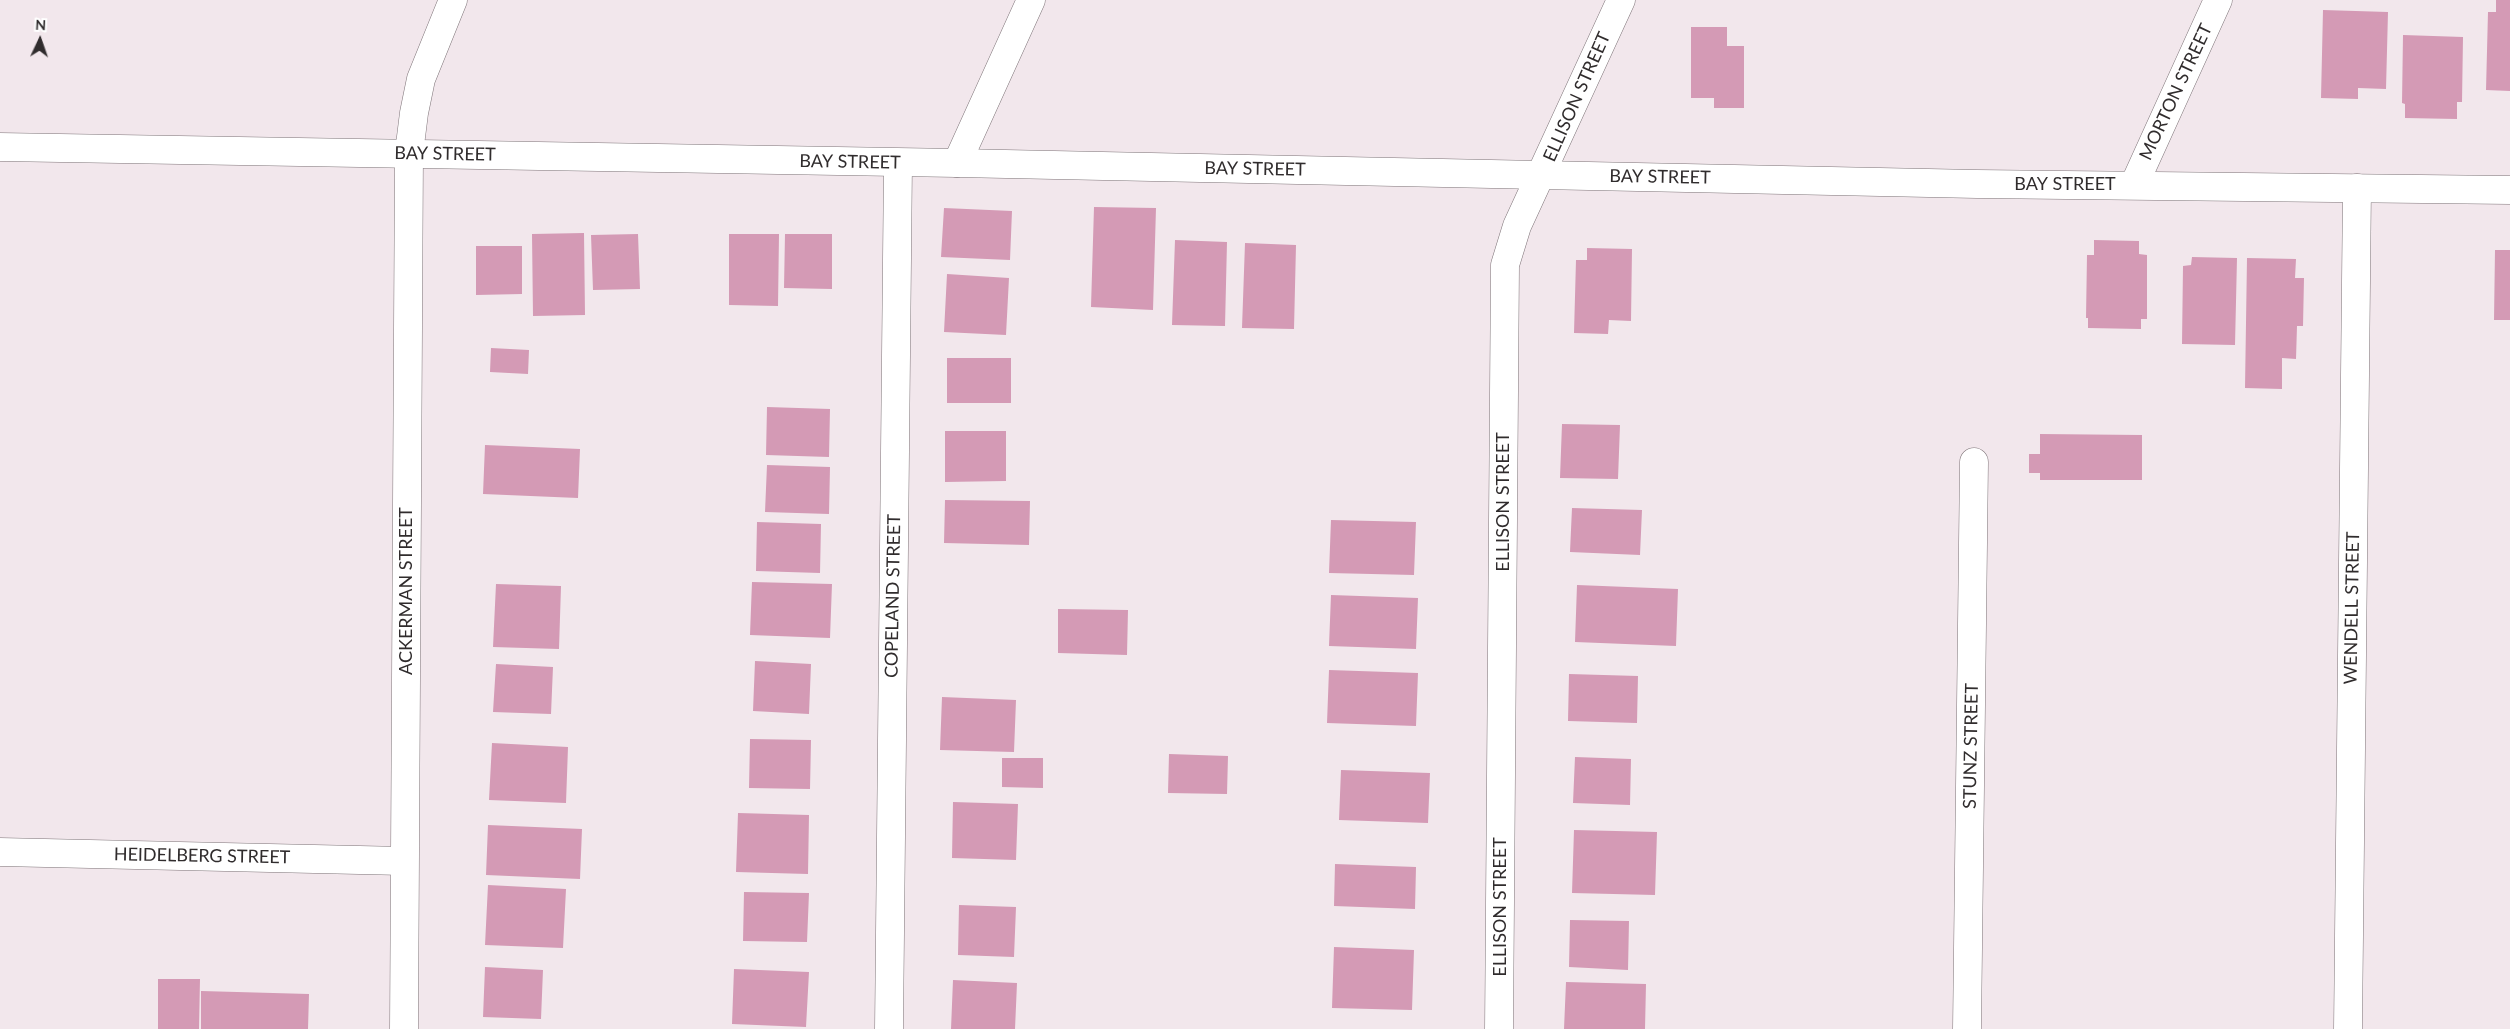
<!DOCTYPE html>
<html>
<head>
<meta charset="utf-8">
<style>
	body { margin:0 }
	#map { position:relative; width:2510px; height:1029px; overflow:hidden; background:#f2e7ec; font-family:Lato,sans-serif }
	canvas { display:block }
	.north { position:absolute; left:15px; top:15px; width:50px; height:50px; -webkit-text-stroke:4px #fff; paint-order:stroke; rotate:3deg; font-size:14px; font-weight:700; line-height:20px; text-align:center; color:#302c2d }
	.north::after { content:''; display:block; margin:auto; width:18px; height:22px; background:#302c2d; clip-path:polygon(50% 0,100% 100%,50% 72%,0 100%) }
</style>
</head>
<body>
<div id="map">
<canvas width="2510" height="1029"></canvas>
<div class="north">N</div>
</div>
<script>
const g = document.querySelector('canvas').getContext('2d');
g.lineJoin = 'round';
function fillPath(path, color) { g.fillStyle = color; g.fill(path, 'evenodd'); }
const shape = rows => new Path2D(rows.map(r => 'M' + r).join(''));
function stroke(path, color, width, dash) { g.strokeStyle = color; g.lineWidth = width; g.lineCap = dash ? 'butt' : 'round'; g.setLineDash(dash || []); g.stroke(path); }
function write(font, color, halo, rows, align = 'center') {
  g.font = font + ' Lato,sans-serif'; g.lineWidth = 4; g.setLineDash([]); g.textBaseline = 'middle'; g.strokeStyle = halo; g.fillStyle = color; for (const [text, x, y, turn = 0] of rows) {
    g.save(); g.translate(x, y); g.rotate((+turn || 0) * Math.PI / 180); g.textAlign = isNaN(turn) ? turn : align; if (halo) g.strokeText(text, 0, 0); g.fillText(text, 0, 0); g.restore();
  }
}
fillPath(shape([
	[2496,0,2510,0,2510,91,2486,90,2488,12,2496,12],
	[2323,10,2388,12,2386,89,2358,88,2358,99,2321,98],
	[1691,27,1727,27,1727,46,1744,46,1744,108,1714,108,1714,98,1691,98],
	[2403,35,2463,37,2462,102,2457,102,2457,119,2405,118,2405,104,2402,103],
	[1094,207,1156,208,1153,310,1091,307],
	[944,208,1012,211,1010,260,941,257],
	[584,233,585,315,533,316,532,234],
	[638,234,640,289,593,290,591,235],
	[729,234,779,234,778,306,729,305],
	[785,234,832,234,832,289,784,288],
	[1175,240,1227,242,1225,326,1172,325],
	[2094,240,2139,241,2139,254,2147,255,2147,319,2141,319,2141,329,2088,328,2088,318,2086,318,2087,255,2094,255],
	[1245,243,1296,245,1294,329,1242,328],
	[476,246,522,246,522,294,476,295],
	[1587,248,1632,249,1631,321,1609,320,1608,334,1574,333,1576,260,1587,260],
	[2495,250,2510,250,2510,320,2494,320],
	[2192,257,2237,258,2235,345,2182,344,2183,266,2191,265],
	[2247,258,2296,259,2295,278,2304,278,2303,326,2297,326,2296,359,2282,358,2282,389,2245,388],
	[947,274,1009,278,1006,335,944,332],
	[491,348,529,350,528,374,490,372],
	[947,358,1011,358,1011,403,947,403],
	[767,407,830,409,829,457,766,455],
	[1562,424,1620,425,1618,479,1560,478],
	[945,431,1006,431,1006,481,945,482],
	[2040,434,2142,435,2142,480,2040,480,2040,473,2029,473,2029,454,2040,454],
	[485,445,580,449,578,498,483,494],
	[767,465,830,467,829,514,765,512],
	[945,500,1030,501,1029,545,944,543],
	[1572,508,1642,510,1640,555,1570,552],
	[1331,520,1416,522,1414,575,1329,573],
	[757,522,821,524,820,573,756,571],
	[752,582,832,584,830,638,750,635],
	[496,584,561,586,559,649,493,647],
	[1577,585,1678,589,1676,646,1575,642],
	[1331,595,1418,598,1416,649,1329,646],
	[1058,609,1128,610,1127,655,1058,653],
	[755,661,811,664,809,714,753,711],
	[496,664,553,667,551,714,493,712],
	[1329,670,1418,673,1416,726,1327,723],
	[1569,674,1638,676,1637,723,1568,721],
	[942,697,1016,700,1014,752,940,750],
	[750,739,811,740,810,789,749,788],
	[492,743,568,747,566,803,489,800],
	[1169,754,1228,756,1227,794,1168,793],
	[1575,757,1631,759,1630,805,1573,803],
	[1002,758,1043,758,1043,788,1002,787],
	[1341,770,1430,773,1428,823,1339,820],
	[953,802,1018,804,1016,860,952,858],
	[738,813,809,815,808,874,736,872],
	[488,825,582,829,580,879,486,875],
	[1574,830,1657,832,1655,895,1572,893],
	[1335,864,1416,867,1415,909,1334,906],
	[488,885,566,889,563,948,485,945],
	[744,892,809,893,807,942,743,941],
	[959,905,1016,907,1014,957,958,955],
	[1570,920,1629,921,1628,970,1569,967],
	[1334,947,1414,950,1412,1010,1332,1008],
	[485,967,543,970,541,1019,483,1017],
	[734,969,809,972,806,1027,732,1024],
	[158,979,200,979,199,1029,158,1029],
	[953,980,1017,983,1015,1029,951,1029],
	[1566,982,1646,984,1645,1029,1564,1029],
	[201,991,309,994,308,1029,201,1029]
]), '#d49ab5');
const minor = shape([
	[957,163,1031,0],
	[2134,185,2218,0],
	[0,852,404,861],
	[404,1029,409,153,414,113,421,79,453,0],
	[889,1029,898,163],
	[1499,1029,1505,265,1517,226,1621,0],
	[1967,1029,1974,462],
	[2348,1029,2357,188]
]);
const tertiary = shape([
	[0,147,957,163,1977,184,2510,190]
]);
stroke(minor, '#7e7478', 29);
stroke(tertiary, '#7e7478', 29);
stroke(minor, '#fff', 28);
stroke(tertiary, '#fff', 28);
write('18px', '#302c2d', '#fff', [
	["MORTON STREET",2176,92,-65],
	["ELLISON STREET",1577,97,-66],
	["BAY STREET",445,154,1],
	["BAY STREET",850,162,1],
	["BAY STREET",1255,169,1],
	["BAY STREET",1660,177,1],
	["BAY STREET",2065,184],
	["ELLISON STREET",1503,502,-90],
	["ACKERMAN STREET",406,591,-90],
	["COPELAND STREET",893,596,-89],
	["WENDELL STREET",2352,608,-89],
	["STUNZ STREET",1971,746,-89],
	["HEIDELBERG STREET",202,856,1],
	["ELLISON STREET",1500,907,-90]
]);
</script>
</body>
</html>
